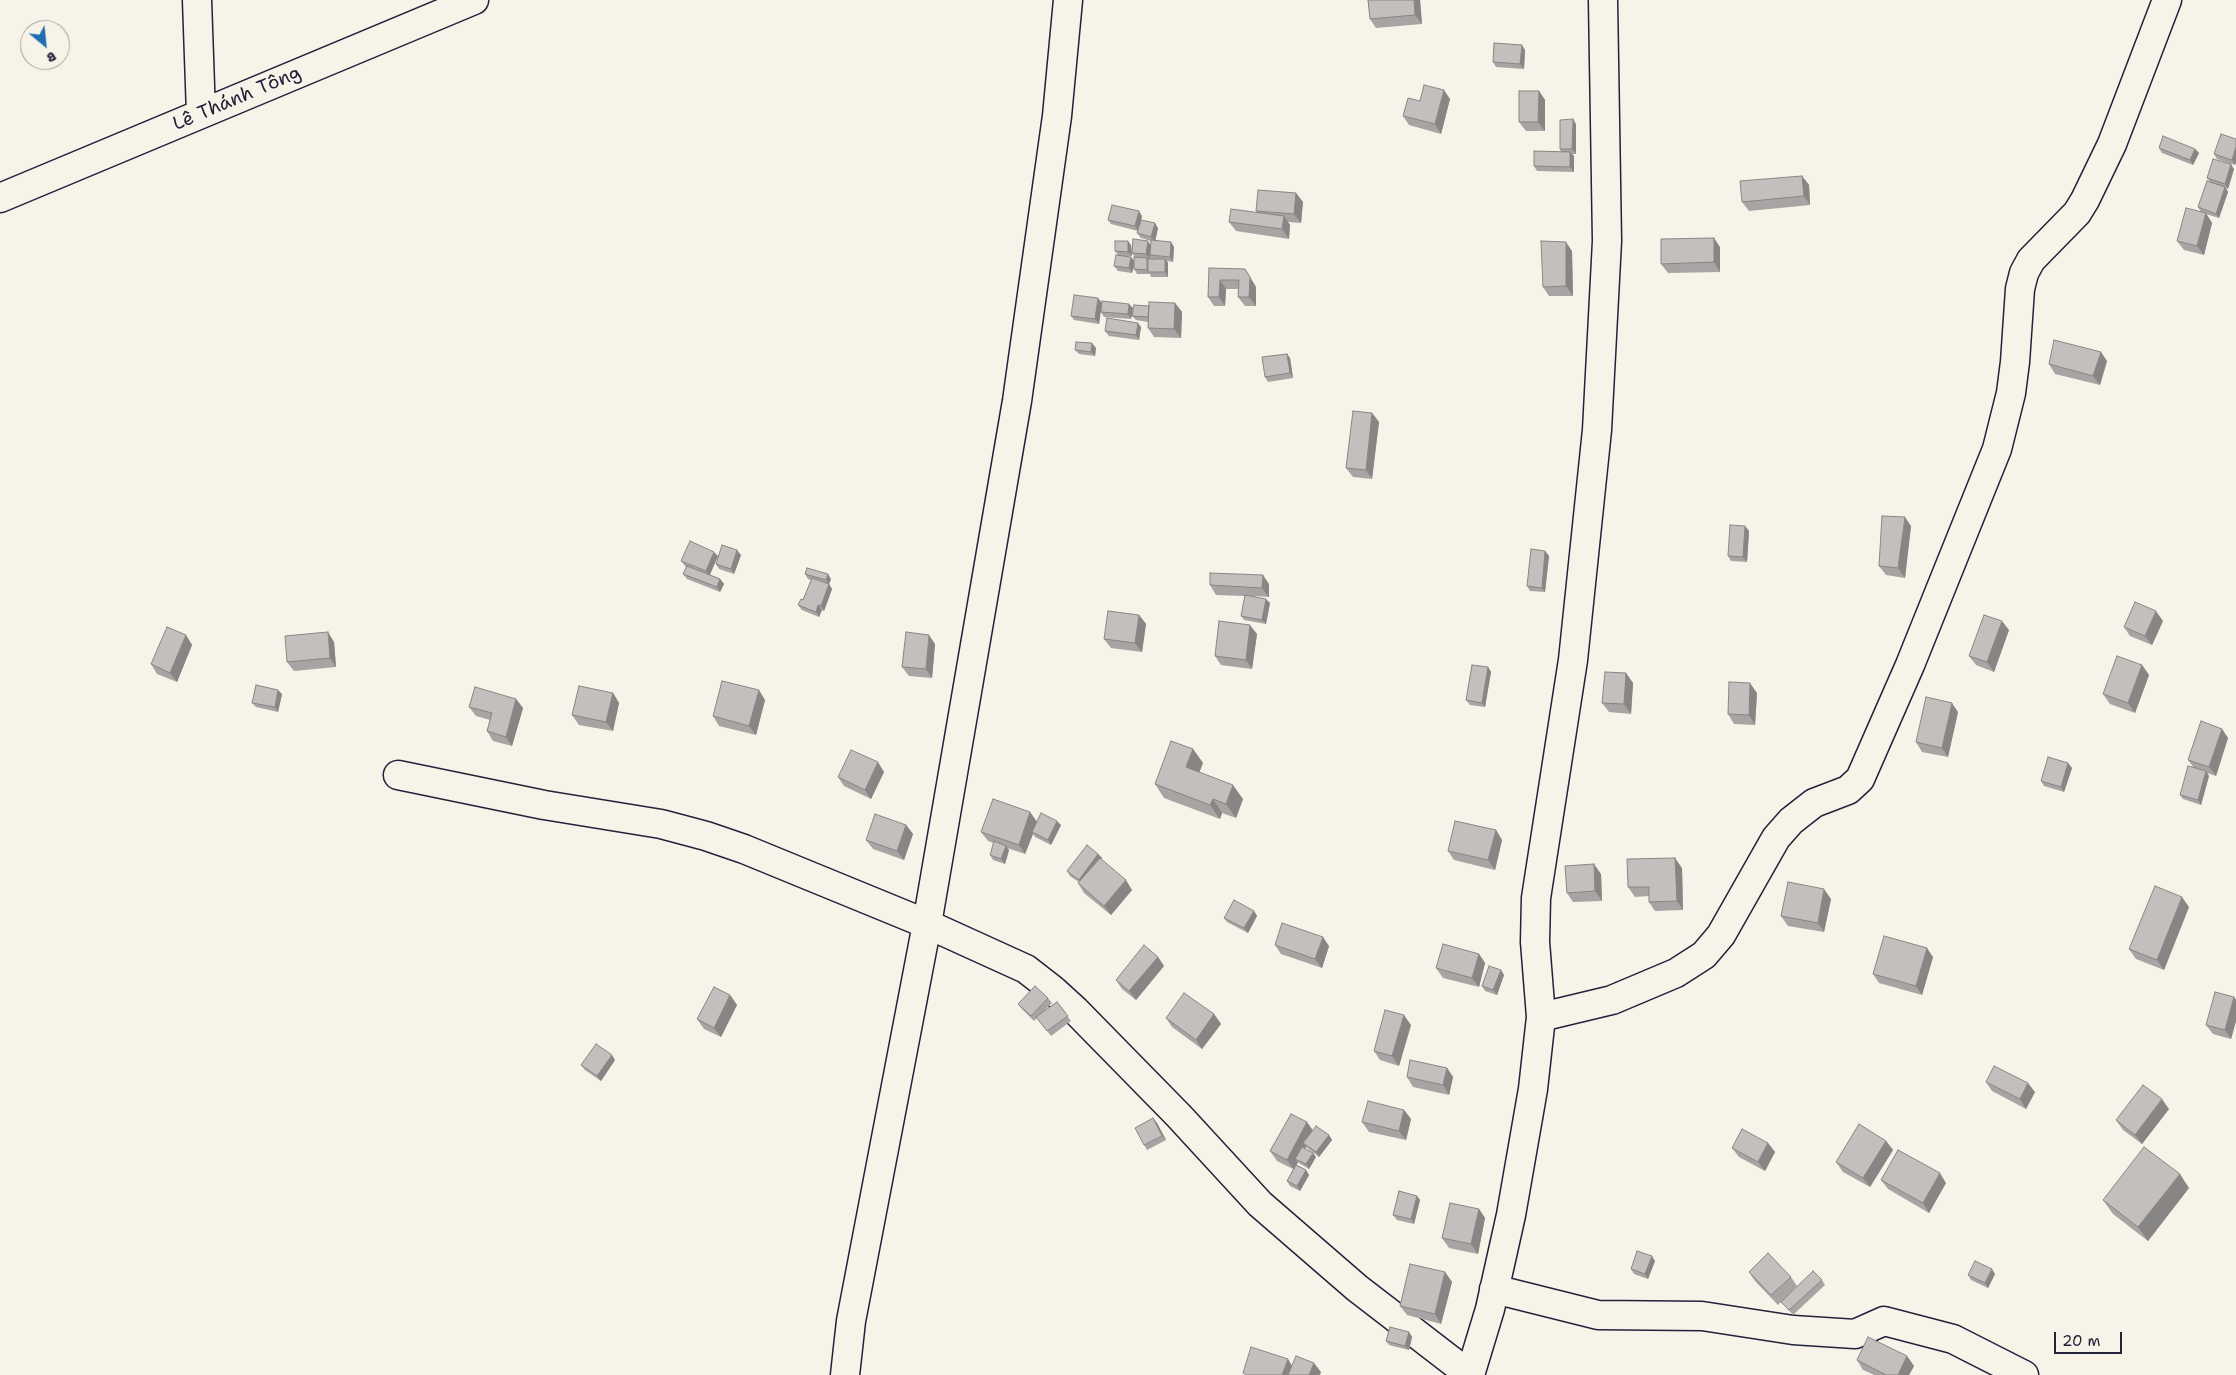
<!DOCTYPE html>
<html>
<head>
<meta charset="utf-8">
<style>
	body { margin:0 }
	#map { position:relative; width:2236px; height:1375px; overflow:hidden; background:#f7f3e8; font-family:"Shantell Sans",sans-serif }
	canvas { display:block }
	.north { position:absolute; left:20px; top:20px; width:50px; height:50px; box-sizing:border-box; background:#f7f3e8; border:1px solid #a29fa3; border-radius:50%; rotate:152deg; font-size:14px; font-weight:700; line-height:20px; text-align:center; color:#22223b }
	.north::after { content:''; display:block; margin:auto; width:18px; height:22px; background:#1f6fb2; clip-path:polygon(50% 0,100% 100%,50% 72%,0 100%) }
	.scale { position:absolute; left:2054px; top:1332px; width:68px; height:22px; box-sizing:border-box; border:2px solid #22223b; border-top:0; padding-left:6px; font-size:15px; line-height:18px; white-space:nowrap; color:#22223b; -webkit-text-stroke:4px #f7f3e8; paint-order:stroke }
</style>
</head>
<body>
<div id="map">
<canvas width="2236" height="1375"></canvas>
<div class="north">B</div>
<div class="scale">20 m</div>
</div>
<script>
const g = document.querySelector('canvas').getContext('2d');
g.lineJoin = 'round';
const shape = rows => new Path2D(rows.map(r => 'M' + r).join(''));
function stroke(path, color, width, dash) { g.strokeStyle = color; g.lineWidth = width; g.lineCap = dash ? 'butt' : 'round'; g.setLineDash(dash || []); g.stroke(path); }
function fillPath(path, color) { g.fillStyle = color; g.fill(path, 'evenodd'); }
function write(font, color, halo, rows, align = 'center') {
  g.font = font + ' "Shantell Sans",sans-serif'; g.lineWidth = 4; g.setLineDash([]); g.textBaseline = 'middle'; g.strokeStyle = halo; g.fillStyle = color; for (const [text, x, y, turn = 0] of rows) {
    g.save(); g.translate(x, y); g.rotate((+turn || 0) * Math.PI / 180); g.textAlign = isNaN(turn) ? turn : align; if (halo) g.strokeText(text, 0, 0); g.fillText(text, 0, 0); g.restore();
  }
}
const minor = shape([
	[197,0,201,114],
	[0,198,474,0],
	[398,775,544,805,661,824,706,836,744,849,927,924,1026,969,1053,990,1075,1010,1179,1116,1260,1204,1357,1288,1470,1375],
	[1541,1017,1612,1000,1676,973,1704,955,1721,935,1776,838,1791,821,1814,803,1848,790,1860,779,1910,665,1997,449,2011,393,2015,362,2020,289,2024,273,2031,260,2077,213,2085,200,2112,144,2167,0],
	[1494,1289,1598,1315,1702,1316,1793,1330,1855,1334,1884,1321,1953,1339,2024,1375],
	[845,1375,851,1321,927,924,1017,401,1057,116,1068,0],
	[1470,1375,1490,1309,1511,1215,1533,1089,1541,1017,1535,942,1536,898,1573,660,1597,430,1607,241,1603,0]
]);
stroke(minor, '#22223b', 31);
stroke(minor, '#f7f3e8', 28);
fillPath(shape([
	[1368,0,1420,0,1422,24,1376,28,1370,19],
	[1525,50,1524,69,1496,67,1493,62],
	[1539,91,1545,100,1545,131,1526,131,1519,122],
	[1450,99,1441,134,1409,125,1403,116,1420,101],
	[1576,124,1576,154,1572,154,1574,156,1574,172,1537,171,1534,166,1561,152,1560,149],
	[2236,139,2236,162,2235,165,2217,159,2214,154],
	[2159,148,2195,149,2199,153,2193,165,2162,153],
	[2234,169,2228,189,2226,188,2228,192,2219,218,2206,214,2212,223,2204,255,2184,250,2177,241,2201,212,2198,207,2210,182,2207,178],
	[1802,176,1809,185,1810,205,1749,211,1742,202],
	[1296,193,1303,202,1301,223,1288,222,1290,225,1289,239,1236,231,1229,222,1257,212,1256,211],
	[1142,216,1141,221,1158,228,1155,241,1171,242,1174,247,1173,262,1167,261,1168,263,1168,277,1151,277,1150,274,1137,274,1134,269,1134,267,1132,273,1118,271,1114,266,1118,255,1115,251,1131,245,1132,256,1125,256,1134,261,1135,257,1132,253,1151,245,1151,241,1141,238,1137,233,1138,231,1111,224,1108,220],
	[1720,247,1720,272,1668,273,1661,264],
	[1572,251,1573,296,1549,296,1543,287],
	[1209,268,1245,269,1256,287,1256,306,1245,306,1238,297,1238,289,1226,289,1225,306,1214,306,1208,297],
	[1102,303,1099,324,1074,320,1071,316],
	[1175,303,1182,312,1181,338,1154,337,1148,328,1148,322,1136,320,1132,316,1149,306],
	[1133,308,1131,319,1104,317,1101,312],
	[1141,327,1139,340,1109,336,1105,331],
	[1096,348,1095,356,1079,354,1075,350],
	[1287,354,1290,358,1293,378,1268,382,1265,377],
	[2107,361,2100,385,2055,374,2049,364],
	[1372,413,1379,422,1372,479,1353,477,1346,468],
	[1745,526,1749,531,1747,562,1731,561,1728,556],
	[1911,526,1905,578,1886,575,1879,566],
	[1545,551,1549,556,1545,592,1530,591,1527,586],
	[741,555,734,574,719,569,716,564],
	[718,556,710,575,720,579,724,584,720,592,687,579,683,574,686,567,685,566,681,561],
	[805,574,831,579,829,584,832,589,824,611,822,610,819,617,802,610,798,605,803,600,811,580,808,579],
	[1269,584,1269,597,1254,596,1270,603,1266,624,1244,620,1241,616,1245,596,1216,595,1210,585],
	[1139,615,1146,624,1142,652,1111,648,1104,639],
	[2163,621,2152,645,2130,636,2124,627],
	[2009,630,1994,672,1976,665,1969,656],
	[1257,634,1252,669,1221,665,1215,656],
	[186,635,192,645,177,682,157,674,151,664],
	[334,642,336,667,294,671,287,662],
	[935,644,932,678,909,676,902,667],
	[2142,665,2149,675,2135,713,2110,704,2103,694],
	[1488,667,1491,672,1485,707,1470,705,1466,700],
	[1626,673,1633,683,1631,714,1609,712,1602,703],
	[613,693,619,703,613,731,579,725,572,715],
	[1757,693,1755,725,1734,724,1728,714],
	[282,694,278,712,256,707,252,703],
	[516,699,523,708,512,746,493,741,487,731,490,720,476,716,469,707],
	[765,700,756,735,719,726,713,716],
	[1958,712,1948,757,1922,752,1916,742],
	[2222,729,2228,738,2216,776,2207,773,2209,776,2201,805,2183,799,2180,795,2194,768,2188,760],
	[1193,749,1203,763,1199,772,1243,799,1236,818,1222,813,1220,819,1164,798,1155,784],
	[2068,763,2072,768,2064,792,2044,786,2041,781],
	[884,772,871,799,844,786,838,777],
	[1030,812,1037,822,1061,825,1051,845,1035,837,1033,834,1025,854,1007,848,1009,850,1005,864,993,860,990,855,994,843,988,841,981,832],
	[906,825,913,834,904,860,873,849,866,840],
	[1496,830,1502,840,1495,870,1454,860,1448,851],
	[1098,854,1102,858,1101,859,1132,890,1111,915,1084,893,1078,883,1079,882,1070,876,1067,871],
	[1682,868,1683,910,1655,911,1649,902,1649,896,1635,897,1628,887],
	[1601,874,1602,901,1573,902,1567,893],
	[1831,899,1824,932,1788,926,1781,916],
	[2189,907,2164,970,2136,959,2129,949],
	[1254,911,1257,916,1248,933,1227,922,1224,918],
	[1275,945,1329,946,1322,968,1281,954],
	[1479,954,1485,963,1479,987,1443,978,1436,968],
	[1158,957,1164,966,1136,1000,1122,989,1116,980],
	[1933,957,1922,995,1879,983,1873,974],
	[1501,970,1504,975,1497,995,1485,991,1482,986],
	[730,995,737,1005,721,1037,704,1029,697,1019],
	[2234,997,2236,1000,2236,1021,2231,1039,2213,1034,2206,1025],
	[1048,998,1052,1003,1043,1012,1057,1002,1071,1021,1051,1036,1037,1018,1034,1021,1021,1008,1018,1004],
	[1214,1014,1221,1024,1202,1049,1172,1027,1166,1018],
	[1411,1025,1399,1066,1380,1060,1374,1051],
	[615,1060,601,1081,585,1070,581,1065],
	[1447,1068,1453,1077,1449,1095,1413,1087,1407,1077],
	[1986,1082,2035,1092,2026,1109,1992,1091],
	[2169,1109,2142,1144,2123,1130,2116,1120],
	[1404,1110,1411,1119,1406,1140,1369,1132,1362,1122],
	[1153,1118,1157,1123,1166,1140,1147,1150,1144,1145],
	[1313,1130,1329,1135,1332,1140,1319,1157,1306,1147,1305,1148,1316,1157,1309,1169,1299,1163,1298,1162,1296,1165,1306,1170,1309,1175,1300,1191,1290,1186,1287,1181,1293,1169,1277,1161,1270,1151],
	[1886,1141,1893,1150,1870,1187,1843,1172,1836,1162],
	[1768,1143,1775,1152,1765,1171,1739,1157,1732,1148],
	[1881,1180,1946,1183,1929,1213,1888,1189],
	[2189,1188,2148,1241,2113,1214,2103,1200],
	[1417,1196,1420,1200,1414,1224,1397,1220,1393,1215],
	[1479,1209,1485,1218,1478,1254,1449,1248,1442,1238],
	[1655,1261,1648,1279,1634,1274,1631,1269],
	[1445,1272,1452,1282,1441,1324,1407,1315,1400,1306],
	[1749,1272,1791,1277,1797,1286,1778,1305,1755,1281],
	[1995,1274,1988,1288,1971,1280,1968,1275],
	[1822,1280,1825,1285,1793,1315,1781,1302],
	[1409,1332,1412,1337,1409,1350,1389,1345,1386,1341],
	[1907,1356,1914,1366,1909,1375,1874,1375,1863,1370,1857,1360]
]), '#a7a4a3');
fillPath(shape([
	[1414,0,1420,0,1422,24,1415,15],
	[1522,45,1525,50,1524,69,1520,64],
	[1444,90,1450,99,1441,134,1435,124],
	[1539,91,1545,100,1545,131,1538,122],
	[1573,119,1576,124,1576,154,1572,149],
	[2236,147,2236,162,2235,165,2232,160],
	[2195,149,2199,153,2193,165,2190,160],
	[1570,152,1574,156,1574,172,1570,167],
	[2231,164,2234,169,2228,189,2225,184],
	[1802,176,1809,185,1810,205,1804,196],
	[2225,187,2228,192,2219,218,2216,214],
	[1296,193,1303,202,1301,223,1294,214],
	[1139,211,1142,216,1138,231,1135,226],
	[2206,213,2212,223,2204,255,2197,246],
	[1284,216,1290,225,1289,239,1282,229],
	[1155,223,1158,228,1155,242,1151,237],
	[1714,238,1720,247,1720,272,1714,262],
	[1128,241,1131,245,1132,256,1128,252],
	[1148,241,1151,246,1149,259,1146,254],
	[1171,242,1174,247,1173,262,1170,257],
	[1566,242,1572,251,1573,296,1566,286],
	[1131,257,1135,262,1132,273,1129,268],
	[1165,259,1168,263,1168,277,1165,272],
	[1245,269,1256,287,1256,306,1249,297],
	[1220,280,1226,289,1225,306,1219,297],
	[1098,298,1102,303,1099,324,1095,319],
	[1175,303,1182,312,1181,338,1174,329],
	[1129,304,1133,308,1131,319,1128,314],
	[1138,323,1141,327,1139,340,1136,335],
	[1092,343,1096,348,1095,356,1091,352],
	[2101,352,2107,361,2100,385,2093,376],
	[1287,354,1290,358,1293,378,1290,373],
	[1372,413,1379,422,1372,479,1366,470],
	[1905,517,1911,526,1905,578,1898,568],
	[1745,526,1749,531,1747,562,1743,557],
	[737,550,741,555,734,574,731,569],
	[1545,551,1549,556,1545,592,1542,588],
	[714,552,718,556,709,576,706,571],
	[828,574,831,579,829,584,832,589,824,611,821,606,829,585,826,580],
	[1263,575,1269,584,1269,597,1262,588],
	[720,579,724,584,720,592,717,587],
	[1266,599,1270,603,1266,624,1262,620],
	[818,605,822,610,819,617,816,612],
	[2156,611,2163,621,2152,645,2145,636],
	[1139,615,1146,624,1142,652,1135,643],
	[2002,621,2009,630,1994,672,1987,662],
	[1250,625,1257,634,1252,669,1246,660],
	[328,632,334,642,336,667,330,658],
	[186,635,192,645,177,682,170,673],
	[929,635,935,644,932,678,926,669],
	[2142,665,2149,675,2135,713,2128,703],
	[1488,667,1491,672,1485,707,1482,703],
	[1626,673,1633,683,1631,714,1624,704],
	[1750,683,1757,693,1755,725,1749,715],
	[278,690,282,694,278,712,275,707],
	[759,690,765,700,756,735,749,726],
	[613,693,619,703,613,731,606,722],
	[516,699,523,708,512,746,506,737],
	[1952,703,1958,712,1948,757,1942,748],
	[2222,729,2228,738,2216,776,2209,767],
	[1193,749,1203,763,1196,781,1186,767],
	[878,762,884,772,871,799,865,790],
	[2068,763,2072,768,2064,792,2061,787],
	[2206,771,2209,776,2201,805,2198,800],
	[1233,785,1243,799,1236,818,1226,804],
	[1213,799,1222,813,1220,819,1210,805],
	[1030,812,1037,822,1032,832,1033,834,1025,854,1019,845],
	[1057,821,1061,825,1051,845,1048,840],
	[906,825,913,834,904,860,897,851],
	[1496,830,1502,840,1495,870,1488,860],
	[1006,846,1009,850,1005,864,1001,859],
	[1098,854,1102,858,1082,885,1079,880],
	[1675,858,1682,868,1683,910,1677,901],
	[1594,864,1601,874,1602,901,1595,891],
	[1126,880,1132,890,1111,915,1104,906],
	[1824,889,1831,899,1824,932,1818,923],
	[2182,897,2189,907,2164,970,2157,960],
	[1254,911,1257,916,1248,933,1244,928],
	[1323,937,1329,946,1322,968,1315,959],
	[1927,948,1933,957,1922,995,1916,986],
	[1479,954,1485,963,1479,987,1472,978],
	[1158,957,1164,966,1136,1000,1129,991],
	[1501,970,1504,975,1497,995,1493,990],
	[730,995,737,1005,721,1037,714,1028],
	[2234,997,2236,1000,2236,1021,2231,1039,2225,1030],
	[1214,1014,1221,1024,1202,1049,1196,1040],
	[1404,1015,1411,1025,1399,1066,1392,1056],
	[612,1055,615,1060,601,1081,597,1076],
	[1447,1068,1453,1077,1449,1095,1443,1085],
	[2028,1083,2035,1092,2026,1109,2020,1099],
	[2162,1099,2169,1109,2142,1144,2135,1135],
	[1404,1110,1411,1119,1406,1140,1399,1131],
	[1153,1118,1157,1123,1166,1140,1162,1136],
	[1307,1122,1314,1132,1303,1143,1306,1147,1298,1160,1295,1159,1298,1162,1294,1170,1287,1160],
	[1329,1135,1332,1140,1319,1157,1316,1152],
	[1886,1141,1893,1150,1870,1187,1863,1178],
	[1768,1143,1775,1152,1765,1171,1758,1162],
	[1313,1153,1316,1157,1309,1169,1306,1164],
	[1306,1170,1309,1175,1300,1191,1297,1186],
	[1940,1173,1946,1183,1929,1213,1923,1203],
	[2180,1174,2189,1188,2148,1241,2138,1227],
	[1417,1196,1420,1200,1414,1224,1411,1219],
	[1479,1209,1485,1218,1478,1254,1471,1244],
	[1652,1256,1655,1261,1648,1279,1645,1274],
	[1992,1269,1995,1274,1988,1288,1985,1283],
	[1445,1272,1452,1282,1441,1324,1435,1314],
	[1409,1332,1412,1337,1409,1350,1405,1346],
	[1907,1356,1914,1366,1909,1375,1898,1375],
	[1288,1359,1294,1369,1292,1375,1282,1375],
	[1314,1363,1321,1372,1320,1375,1309,1375]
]), '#888684');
const building = shape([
	[1368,0,1414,0,1415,15,1370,19,1368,0],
	[1494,43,1522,45,1520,64,1493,62,1494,43],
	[1424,85,1444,90,1435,124,1403,116,1408,98,1420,101,1424,85],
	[1519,91,1539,91,1538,122,1519,122,1519,91],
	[1573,119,1572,149,1560,149,1560,120,1573,119],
	[2221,134,2236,139,2236,147,2232,160,2214,154,2221,134],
	[2163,136,2195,149,2190,160,2159,148,2163,136],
	[1534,151,1570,152,1570,167,1534,166,1534,151],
	[2213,159,2231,164,2225,184,2207,178,2213,159],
	[1802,176,1804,196,1742,202,1740,181,1802,176],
	[2207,181,2225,187,2216,214,2198,207,2207,181],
	[1258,190,1296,193,1294,214,1256,211,1258,190],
	[1112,205,1139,211,1135,226,1108,220,1112,205],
	[2186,208,2206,213,2197,246,2177,241,2186,208],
	[1231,209,1284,216,1282,229,1229,222,1231,209],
	[1141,220,1155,223,1151,237,1137,233,1141,220],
	[1714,238,1714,262,1661,264,1661,239,1714,238],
	[1133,239,1148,241,1146,254,1132,253,1133,239],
	[1151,240,1171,242,1170,257,1150,255,1151,240],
	[1115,241,1128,241,1128,252,1115,251,1115,241],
	[1541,241,1566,242,1566,286,1543,287,1541,241],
	[1116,255,1131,257,1129,268,1114,266,1116,255],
	[1134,257,1147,258,1147,270,1134,269,1134,257],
	[1148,259,1165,259,1165,272,1148,272,1148,259],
	[1209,268,1245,269,1250,277,1249,297,1238,297,1239,280,1220,280,1219,297,1208,297,1209,268],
	[1074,295,1098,298,1095,319,1071,316,1074,295],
	[1102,301,1129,304,1128,314,1101,312,1102,301],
	[1149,302,1175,303,1174,329,1148,328,1149,302],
	[1134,305,1149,306,1148,317,1132,316,1134,305],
	[1107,318,1138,323,1136,335,1105,331,1107,318],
	[2054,340,2101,352,2093,376,2049,364,2054,340],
	[1076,342,1092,343,1091,352,1075,350,1076,342],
	[1287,354,1290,373,1265,377,1262,357,1287,354],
	[1353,411,1372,413,1366,470,1346,468,1353,411],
	[1882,516,1905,517,1898,568,1879,566,1882,516],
	[1730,525,1745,526,1743,557,1728,556,1730,525],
	[690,541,714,552,706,571,681,561,690,541],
	[722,545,737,550,731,569,716,564,722,545],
	[1531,549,1545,551,1542,588,1527,586,1531,549],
	[687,566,720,579,717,587,683,574,687,566],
	[807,568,828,574,826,580,805,574,807,568],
	[1210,573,1263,575,1262,588,1210,585,1210,573],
	[812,578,829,584,821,606,818,605,816,612,798,605,801,599,803,600,812,578],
	[1245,595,1266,599,1262,620,1241,616,1245,595],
	[2135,602,2156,611,2145,636,2124,627,2135,602],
	[1108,611,1139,615,1135,643,1104,639,1108,611],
	[1984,615,2002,621,1987,662,1969,656,1984,615],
	[1219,621,1250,625,1246,660,1215,656,1219,621],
	[167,627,186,635,170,673,151,664,167,627],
	[328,632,330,658,287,662,285,636,328,632],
	[906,632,929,635,926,669,902,667,906,632],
	[2117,656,2142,665,2128,703,2103,694,2117,656],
	[1472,665,1488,667,1482,703,1466,700,1472,665],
	[1605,672,1626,673,1624,704,1602,703,1605,672],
	[722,681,759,690,749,726,713,716,722,681],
	[1729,682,1750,683,1749,715,1728,714,1729,682],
	[256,685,278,690,275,707,252,703,256,685],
	[579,686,613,693,606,722,572,715,579,686],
	[475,687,516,699,506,737,487,731,492,713,469,707,475,687],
	[1926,697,1952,703,1942,748,1916,742,1926,697],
	[2201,721,2222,729,2209,767,2188,760,2201,721],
	[1171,741,1193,749,1186,767,1233,785,1226,804,1213,799,1210,805,1155,784,1171,741],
	[851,750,878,762,865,790,838,777,851,750],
	[2048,757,2068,763,2061,787,2041,781,2048,757],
	[2188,766,2206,771,2198,800,2180,795,2188,766],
	[993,799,1030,812,1019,845,981,832,993,799],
	[1041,813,1057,821,1048,840,1032,832,1041,813],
	[875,814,906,825,897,851,866,840,875,814],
	[1455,821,1496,830,1488,860,1448,851,1455,821],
	[994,841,1006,846,1001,859,990,855,994,841],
	[1087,845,1098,854,1079,880,1067,871,1087,845],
	[1100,858,1126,880,1104,906,1078,883,1100,858],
	[1675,858,1677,901,1649,902,1649,887,1628,887,1627,859,1675,858],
	[1594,864,1595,891,1567,893,1565,866,1594,864],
	[1788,882,1824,889,1818,923,1781,916,1788,882],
	[2155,886,2182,897,2157,960,2129,949,2155,886],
	[1234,900,1254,911,1244,928,1224,918,1234,900],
	[1282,923,1323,937,1315,959,1275,945,1282,923],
	[1884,936,1927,948,1916,986,1873,974,1884,936],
	[1443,944,1479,954,1472,978,1436,968,1443,944],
	[1144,945,1158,957,1129,991,1116,980,1144,945],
	[1489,966,1501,970,1493,990,1482,986,1489,966],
	[1035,986,1048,998,1031,1016,1018,1004,1035,986],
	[714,987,730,995,714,1028,697,1019,714,987],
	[2215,992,2234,997,2225,1030,2206,1025,2215,992],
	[1184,993,1214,1014,1196,1040,1166,1018,1184,993],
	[1057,1002,1068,1016,1047,1031,1036,1017,1057,1002],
	[1385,1010,1404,1015,1392,1056,1374,1051,1385,1010],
	[596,1044,612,1055,597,1076,581,1065,596,1044],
	[1410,1060,1447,1068,1443,1085,1407,1077,1410,1060],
	[1994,1066,2028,1083,2020,1099,1986,1082,1994,1066],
	[2143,1085,2162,1099,2135,1135,2116,1120,2143,1085],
	[1368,1101,1404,1110,1399,1131,1362,1122,1368,1101],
	[1291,1114,1307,1122,1287,1160,1270,1151,1291,1114],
	[1153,1118,1162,1136,1144,1145,1135,1128,1153,1118],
	[1859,1124,1886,1141,1863,1178,1836,1162,1859,1124],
	[1316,1126,1329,1135,1316,1152,1303,1143,1316,1126],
	[1742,1129,1768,1143,1758,1162,1732,1148,1742,1129],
	[1302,1147,1313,1153,1306,1164,1295,1159,1302,1147],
	[2144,1147,2180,1174,2138,1227,2103,1200,2144,1147],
	[1898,1150,1940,1173,1923,1203,1881,1180,1898,1150],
	[1296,1165,1306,1170,1297,1186,1287,1181,1296,1165],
	[1399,1191,1417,1196,1411,1219,1393,1215,1399,1191],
	[1450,1203,1479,1209,1471,1244,1442,1238,1450,1203],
	[1637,1251,1652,1256,1645,1274,1631,1269,1637,1251],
	[1768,1253,1791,1277,1771,1295,1749,1272,1768,1253],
	[1975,1261,1992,1269,1985,1283,1968,1275,1975,1261],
	[1410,1264,1445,1272,1435,1314,1400,1306,1410,1264],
	[1813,1271,1822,1280,1789,1310,1781,1302,1813,1271],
	[1390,1327,1409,1332,1405,1346,1386,1341,1390,1327],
	[1868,1337,1907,1356,1898,1375,1886,1375,1857,1360,1868,1337],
	[1251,1347,1288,1359,1282,1375,1247,1375,1243,1373,1251,1347],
	[1296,1356,1314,1363,1309,1375,1288,1375,1296,1356]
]);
fillPath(building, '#c2bfbd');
stroke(building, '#888684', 1);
write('19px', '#22223b', '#f7f3e8', [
	["Lê Thánh Tông",237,99,-23]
]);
</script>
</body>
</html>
